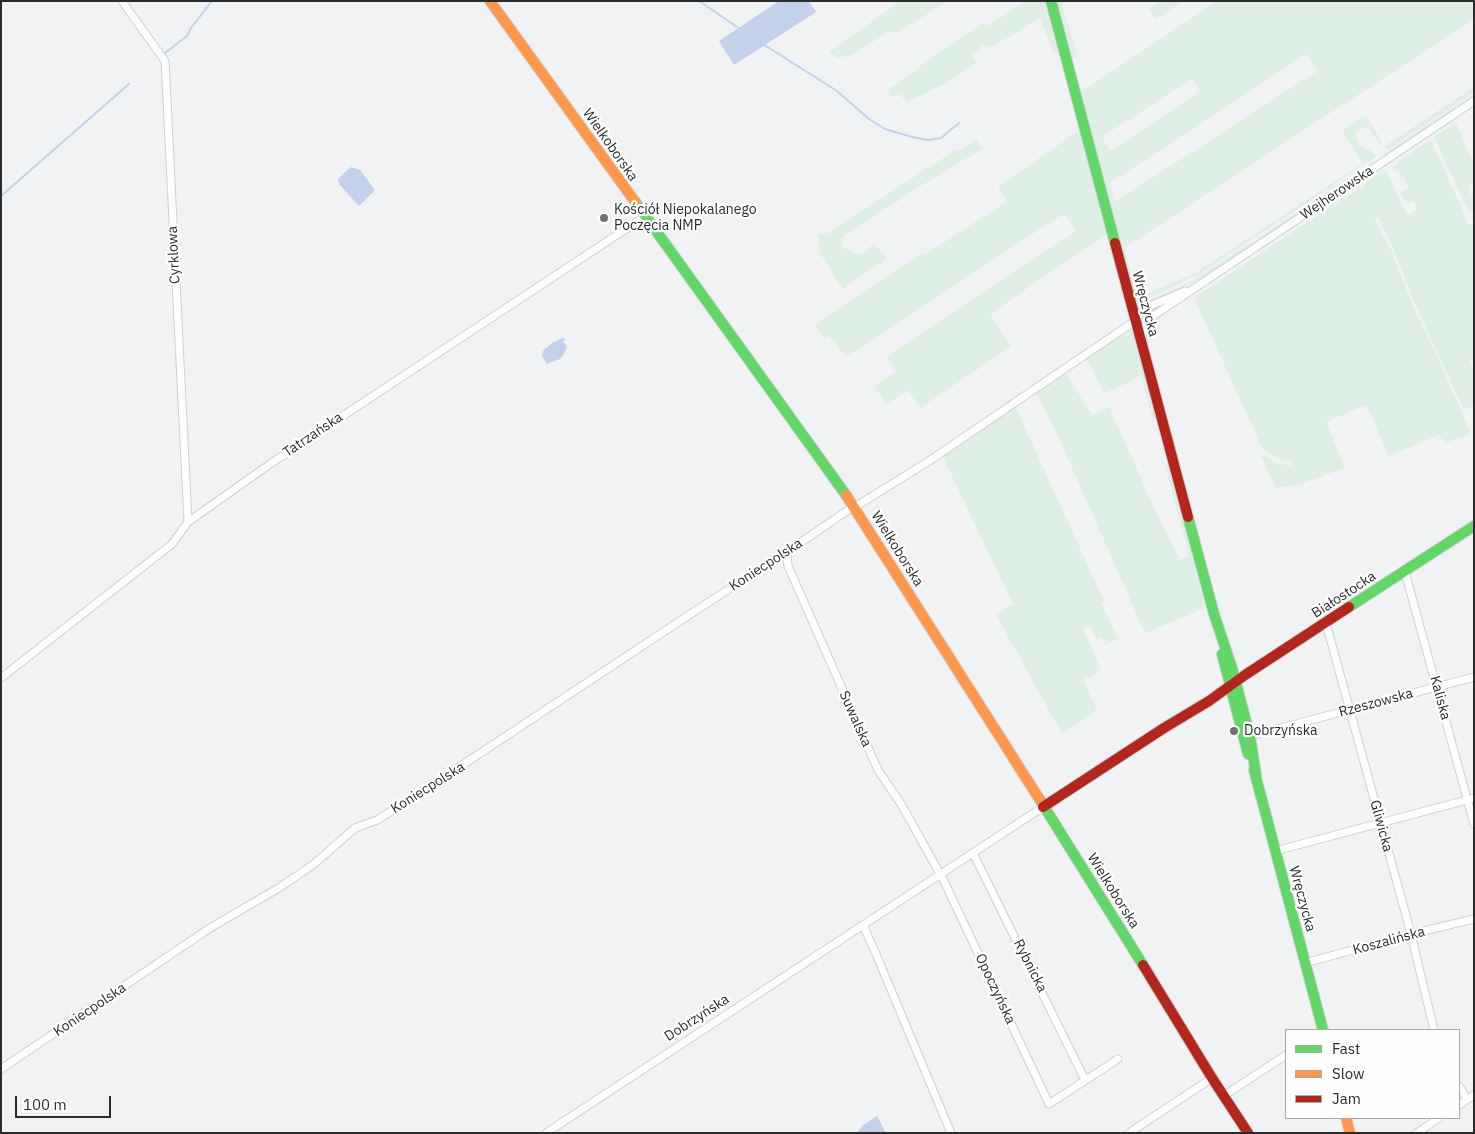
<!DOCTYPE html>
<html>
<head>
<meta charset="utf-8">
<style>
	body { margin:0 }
	#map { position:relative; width:1475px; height:1134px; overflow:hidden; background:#f1f2f4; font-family:"IBM Plex Sans",sans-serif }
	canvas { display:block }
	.frame { position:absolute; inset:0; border:2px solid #2a2b2c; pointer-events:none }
	.legend { position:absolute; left:1285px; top:1029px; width:175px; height:90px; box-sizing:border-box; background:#fefefe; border:1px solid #a9aaaa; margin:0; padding:6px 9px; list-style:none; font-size:15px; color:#2a2b2c }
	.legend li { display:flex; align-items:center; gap:10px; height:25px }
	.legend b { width:25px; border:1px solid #a9aaaa }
	.scale { position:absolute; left:15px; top:1096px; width:96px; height:22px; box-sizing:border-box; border:2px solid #2a2b2c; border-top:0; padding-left:6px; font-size:15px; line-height:18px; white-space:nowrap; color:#2a2b2c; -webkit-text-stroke:4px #fefefe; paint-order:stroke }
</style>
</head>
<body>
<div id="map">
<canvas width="1475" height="1134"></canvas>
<div class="frame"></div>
<ul class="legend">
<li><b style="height:6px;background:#63d668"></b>Fast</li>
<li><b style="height:6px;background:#ff974d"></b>Slow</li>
<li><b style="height:6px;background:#b3261e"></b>Jam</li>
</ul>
<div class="scale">100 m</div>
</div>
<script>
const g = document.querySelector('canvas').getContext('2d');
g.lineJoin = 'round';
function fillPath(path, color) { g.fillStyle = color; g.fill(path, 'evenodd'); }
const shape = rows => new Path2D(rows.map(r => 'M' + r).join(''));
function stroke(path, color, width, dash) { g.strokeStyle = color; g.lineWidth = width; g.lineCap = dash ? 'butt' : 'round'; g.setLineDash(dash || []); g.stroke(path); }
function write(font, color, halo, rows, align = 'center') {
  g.font = font + ' "IBM Plex Sans",sans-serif'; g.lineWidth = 4.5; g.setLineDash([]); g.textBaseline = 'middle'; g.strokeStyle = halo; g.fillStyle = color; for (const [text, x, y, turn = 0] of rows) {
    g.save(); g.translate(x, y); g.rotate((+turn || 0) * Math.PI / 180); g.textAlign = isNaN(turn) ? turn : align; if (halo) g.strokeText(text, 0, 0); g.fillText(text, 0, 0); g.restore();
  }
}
fillPath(shape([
	[901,1,947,1,898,33,890,31,852,55,837,58,829,52],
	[1026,1,1048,1,1061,52,1057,53,1053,52,1040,18,992,47,980,45,980,52,971,53,977,63,947,82,907,102,899,94,891,98,887,89,896,85,932,57,984,23,988,26],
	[1054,1,1066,1,1062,4,1077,56,1070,60],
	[1160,1,1183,1,1156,19,1149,9],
	[1217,1,1474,1,1474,19,1124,248,1139,297,1195,273,1362,164,1342,130,1366,115,1382,142,1379,144,1368,126,1354,133,1360,146,1361,145,1365,150,1369,148,1376,157,1199,274,1146,299,1147,304,1140,305,1136,303,1079,93],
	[1306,54,1317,69,1316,72,1115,202,1110,182,1122,175],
	[1193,78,1200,91,1110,151,1102,137],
	[1474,87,1474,92,1387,150,1385,146],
	[1472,95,1472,98,1385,157,1382,155],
	[1456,123,1474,163,1474,182,1468,184,1469,187,1468,189,1470,194,1474,193,1474,195,1462,195,1474,196,1473,211,1469,213,1434,137],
	[1082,129,1109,232,990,314,1011,347,920,408,908,390,886,405,874,386,896,371,886,357,1076,231,1066,216,1060,216,846,357,829,336,824,339,815,325,920,254,925,255,1007,201,998,186],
	[976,139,982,149,914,190,897,202,890,205,841,238,844,242,842,245,844,249,848,249,859,255,874,244,887,258,843,289,819,252,819,234,828,233,957,149,959,151],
	[1431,140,1469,225,1474,223,1471,216,1474,216,1474,359,1469,361,1474,371,1474,405,1464,410,1412,297,1393,247,1378,217,1374,219,1391,250,1413,306,1434,349,1471,434,1445,443,1439,435,1389,456,1366,405,1326,422,1345,468,1300,484,1276,488,1260,454,1277,463,1292,466,1293,462,1276,458,1263,450,1194,298,1360,187,1361,189,1363,188,1365,186,1364,184,1386,169,1407,215,1412,213,1417,209,1413,201,1408,203,1404,202,1400,192,1409,188,1401,171,1403,177,1401,178,1398,171,1393,171,1392,168,1398,164,1397,162],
	[1361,169,1362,172,1260,240,1257,239],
	[1252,242,1254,244,1204,277,1151,302,1152,299,1192,281],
	[1128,330,1133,331,1135,335,1156,414,1153,420,1141,377,1104,393,1085,357],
	[1065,372,1092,415,1109,406,1149,497,1179,559,1189,556,1165,465,1170,468,1205,607,1200,610,1145,633,1056,432,1036,392],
	[1015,406,1104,601,1101,603,1118,639,1105,645,1102,637,1096,639,1090,625,1083,628,1101,671,1083,679,1097,711,1062,734,996,615,1013,604,942,455]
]), '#dfefe5');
fillPath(shape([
	[779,1,809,1,816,12,734,65,719,41],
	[351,167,360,170,375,190,359,206,339,184,338,179],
	[563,338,565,339,563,342,567,346,565,352,560,359,547,364,542,356,543,351,552,343],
	[877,1116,886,1133,857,1133,862,1126]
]), '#c4d1ea');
stroke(shape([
	[699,1,740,29],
	[763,44,837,91,869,119,885,129,912,137,928,140,941,138,959,123],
	[165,53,187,36,191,28,212,1],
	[1,196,129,84]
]), '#c4d1ea', 2);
const street = shape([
	[122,1,165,61,188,522],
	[1142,339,1144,327,1153,316,1474,101],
	[855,507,929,461,1048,380,1135,321,1138,316,1150,306,1185,291],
	[787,555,788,566,878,770,901,804,944,881,1049,1104,1118,1059],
	[1405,572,1474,824],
	[1326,623,1411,934,1434,1030],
	[1,678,172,544,188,522,270,464,644,217],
	[1250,736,1474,677],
	[1275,851,1474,798],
	[973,853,1085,1080],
	[863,925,876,954,951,1133],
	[1305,963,1411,934,1474,919],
	[1,1069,210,928,277,889,298,875,314,864,355,828,377,820,417,795,689,615,780,556,787,555,791,549,854,506],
	[1459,1086,1467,1099],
	[1225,1095,1286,1055],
	[1459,1105,1474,1095],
	[546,1133,1043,807],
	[1129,1133,1212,1078],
	[1417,1133,1439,1118]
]);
const fast = shape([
	[1051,1,1115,243],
	[636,203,846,495],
	[1188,517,1214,614,1232,668,1250,736,1256,775],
	[1349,607,1474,526],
	[1222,654,1248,754],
	[1254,770,1323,1030],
	[1040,800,1143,965]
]);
const slow = shape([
	[490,1,636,203],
	[846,495,1040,800],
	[1346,1118,1350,1133]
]);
const jam = shape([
	[1115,243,1188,517],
	[1043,807,1164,728,1209,701,1245,675,1349,607],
	[1143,965,1212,1078,1248,1133]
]);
stroke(street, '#cfcfd1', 9);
stroke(fast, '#cfcfd1', 12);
stroke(slow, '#cfcfd1', 12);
stroke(jam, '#cfcfd1', 12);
stroke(street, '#fdfdfd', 7);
stroke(fast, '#63d668', 10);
stroke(slow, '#ff974d', 10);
stroke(jam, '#b3261e', 10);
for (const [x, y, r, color] of [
	[604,218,5,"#707172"],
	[1234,731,5,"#707172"]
]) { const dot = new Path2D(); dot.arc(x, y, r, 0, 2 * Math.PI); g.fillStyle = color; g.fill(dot); stroke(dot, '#fefefe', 2); }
write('14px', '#2a2b2c', '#fefefe', [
	["Wielkoborska",610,145,55],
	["Wejherowska",1337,193,-34],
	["Cyrklowa",174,255,-93],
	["Wręczycka",1145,304,75],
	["Tatrzańska",313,435,-34],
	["Wielkoborska",897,549,58],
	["Koniecpolska",766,565,-33],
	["Białostocka",1344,595,-33],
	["Kaliska",1440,698,75],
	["Rzeszowska",1376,703,-15],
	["Suwalska",855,719,66],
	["Koniecpolska",428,788,-32],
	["Gliwicka",1381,826,75],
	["Wielkoborska",1113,891,58],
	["Wręczycka",1302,899,75],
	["Koszalińska",1389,941,-15],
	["Rybnicka",1030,966,63],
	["Opoczyńska",995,989,65],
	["Koniecpolska",90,1010,-34],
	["Dobrzyńska",697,1018,-33]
]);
write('14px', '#2a2b2c', '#fefefe', [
	["Kościół Niepokalanego",614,210],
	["Poczęcia NMP",614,226],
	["Dobrzyńska",1244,731]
], 'left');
</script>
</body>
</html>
